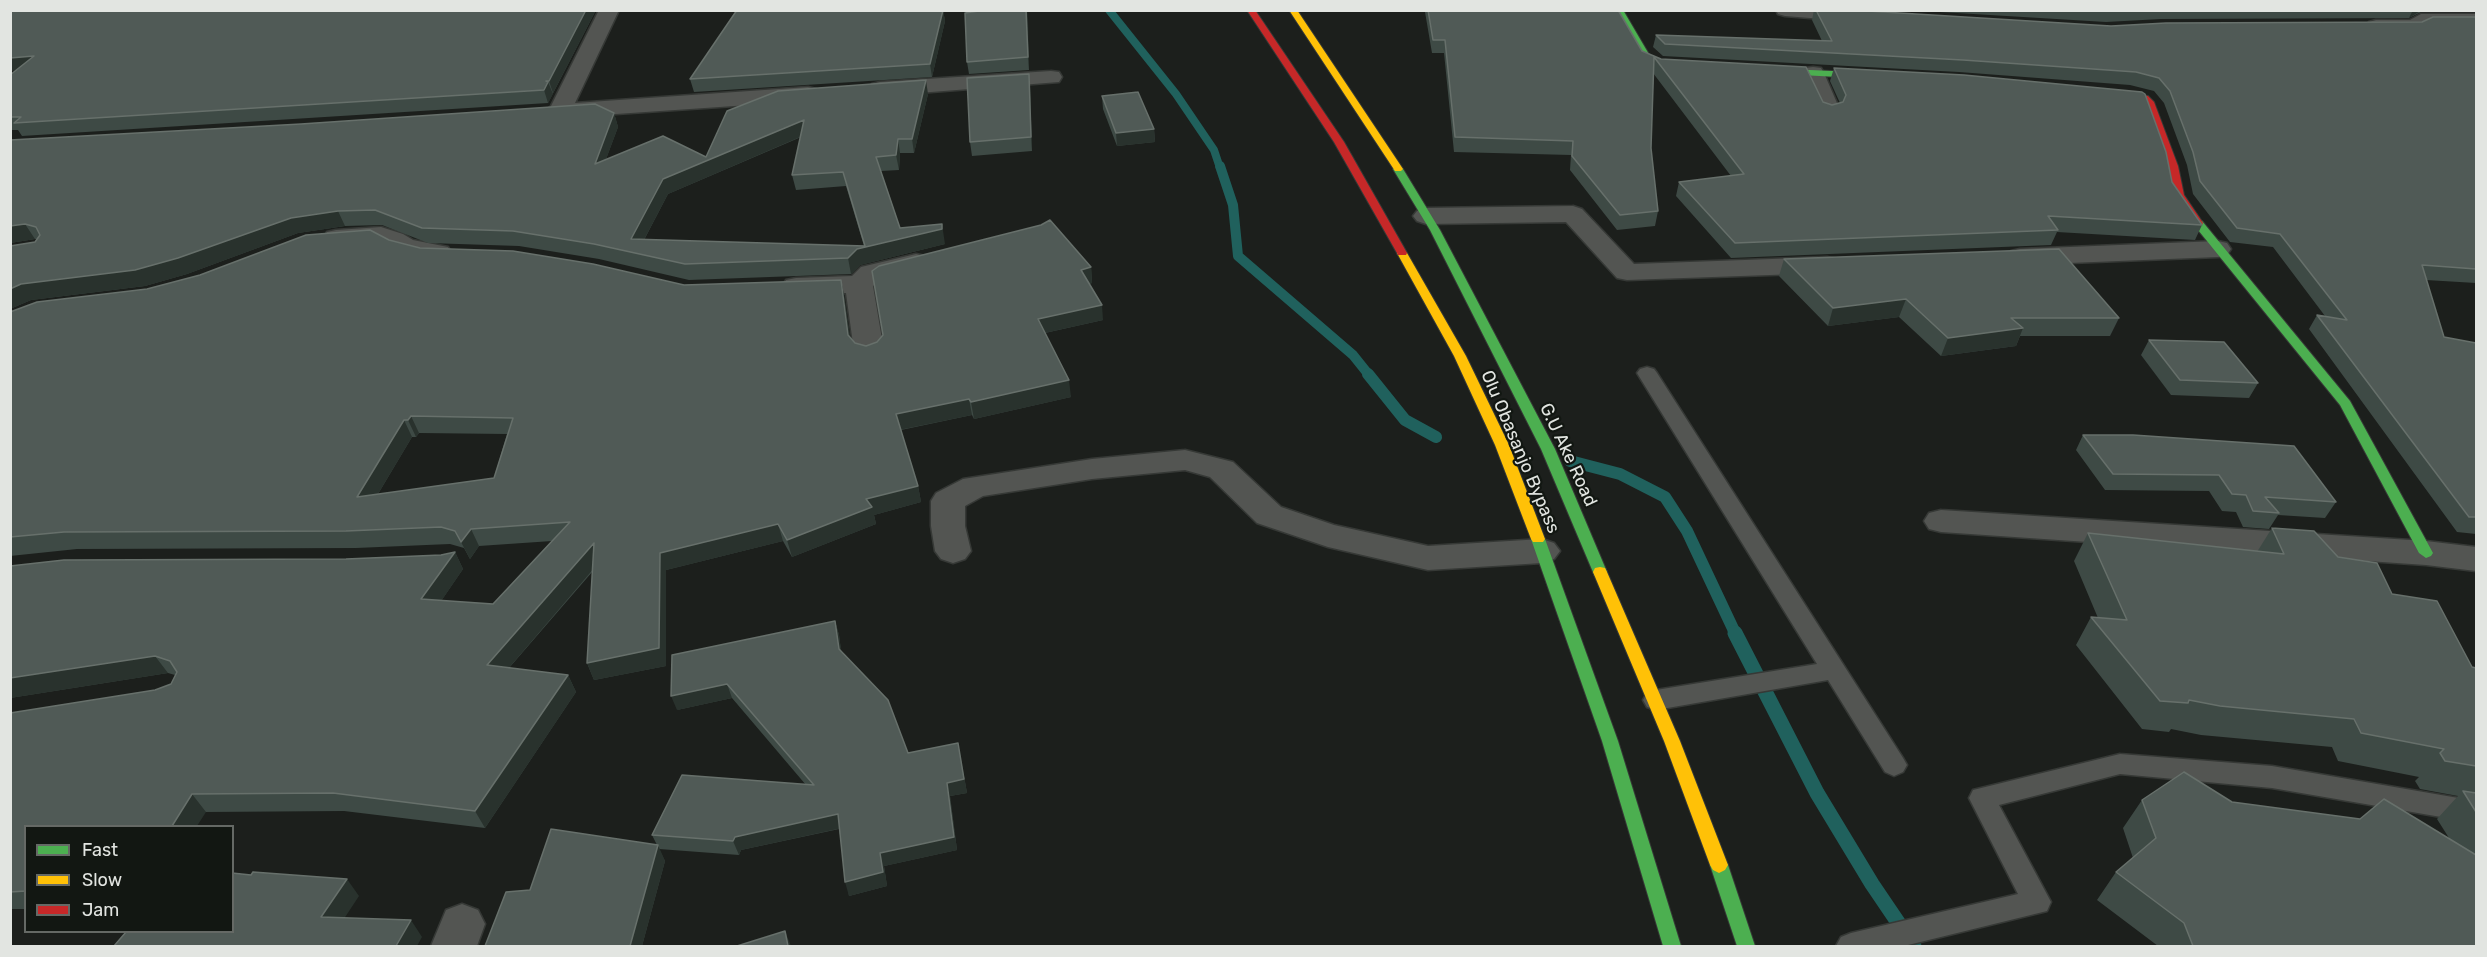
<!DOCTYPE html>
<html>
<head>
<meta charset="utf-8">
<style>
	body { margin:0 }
	#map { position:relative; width:2487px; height:957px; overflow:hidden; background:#1c1f1c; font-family:Rubik,sans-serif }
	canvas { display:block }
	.frame { position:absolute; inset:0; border:12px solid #e2e5e1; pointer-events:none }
	.legend { position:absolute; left:24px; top:825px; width:210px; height:108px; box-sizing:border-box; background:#121712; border:2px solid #656965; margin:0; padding:8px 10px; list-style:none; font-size:18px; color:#e2e5e1 }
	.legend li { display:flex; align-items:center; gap:12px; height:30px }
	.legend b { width:30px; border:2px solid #656965 }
</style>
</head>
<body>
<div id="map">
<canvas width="2487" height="957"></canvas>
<div class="frame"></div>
<ul class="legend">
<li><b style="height:8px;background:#4caf50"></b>Fast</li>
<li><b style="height:8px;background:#ffc107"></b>Slow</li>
<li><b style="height:8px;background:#c62828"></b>Jam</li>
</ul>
</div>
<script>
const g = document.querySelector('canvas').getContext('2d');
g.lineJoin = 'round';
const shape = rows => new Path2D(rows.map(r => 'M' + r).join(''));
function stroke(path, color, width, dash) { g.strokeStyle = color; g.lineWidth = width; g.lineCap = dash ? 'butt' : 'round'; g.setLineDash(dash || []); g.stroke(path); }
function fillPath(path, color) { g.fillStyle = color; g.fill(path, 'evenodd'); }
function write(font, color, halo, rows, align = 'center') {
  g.font = font + ' Rubik,sans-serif'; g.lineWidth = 4.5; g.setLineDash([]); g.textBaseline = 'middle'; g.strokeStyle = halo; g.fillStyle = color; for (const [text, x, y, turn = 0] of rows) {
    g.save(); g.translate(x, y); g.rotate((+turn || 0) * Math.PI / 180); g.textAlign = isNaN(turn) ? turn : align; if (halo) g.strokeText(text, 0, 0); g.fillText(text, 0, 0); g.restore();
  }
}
stroke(shape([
	[1109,10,1176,94,1214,150,1220,168]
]), '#20615d', 8);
stroke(shape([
	[1220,166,1233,205,1238,256,1353,355,1369,375]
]), '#20615d', 10);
stroke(shape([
	[1368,374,1405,420,1436,437],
	[1570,461,1620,474,1665,497,1687,531,1736,635]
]), '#20615d', 12);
stroke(shape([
	[1735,633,1817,793,1872,884,1914,946]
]), '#20615d', 15);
const lane = shape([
	[1647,367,1654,369,1657,373,1903,758,1907,765,1903,772,1894,776,1885,772,1828,680,1656,710,1647,707,1643,700,1647,693,1656,690,1817,664,1637,373,1640,369,1647,367],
	[2120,754,2272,766,2476,801,2476,823,2272,788,2120,774,1999,805,2051,902,2047,911,1904,946,1836,946,1841,937,1851,933,2018,894,1969,798,1973,790,2120,754]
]);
const street = shape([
	[599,10,619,10,575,103,808,87,816,89,819,94,816,99,808,101,557,118,549,116,546,111,551,106,599,10],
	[1776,10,1862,10,1867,12,1870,16,1867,20,1860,22,1785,16,1778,14,1776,10],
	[2421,14,2476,14,2476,26,2426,26,2415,32,2376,32,2369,30,2366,26,2369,22,2376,20,2410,20,2421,14],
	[1813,67,1821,68,1824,73,1840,110,1837,115,1829,117,1821,115,1818,110,1802,73,1805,68,1813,67],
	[1051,71,1059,72,1062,77,1059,82,880,96,872,94,869,89,872,84,880,82,1051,71],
	[1573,206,1582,209,1634,264,1827,257,1837,259,1840,265,1837,271,1827,273,1627,280,1617,278,1566,222,1426,224,1417,221,1413,216,1417,211,1426,208,1573,206],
	[381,227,403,234,413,240,448,247,452,253,448,259,439,261,396,253,378,243,336,246,327,244,323,238,327,232,336,230,381,227],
	[2218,241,2227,243,2231,249,2227,255,2218,257,2020,265,2011,263,2007,257,2011,251,2020,249,2218,241],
	[916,254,925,256,929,262,925,268,881,279,873,286,884,351,879,357,869,360,859,357,854,351,846,293,796,294,786,292,782,286,786,280,796,278,852,276,861,267,916,254],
	[1185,450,1233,462,1281,507,1334,525,1428,546,1542,539,1554,543,1560,551,1554,559,1542,563,1428,570,1328,547,1257,523,1210,477,1185,470,1092,479,983,496,965,506,965,526,971,551,965,559,953,563,941,559,935,551,931,526,931,501,936,493,963,479,1092,459,1185,450],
	[1941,510,2426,541,2476,547,2476,571,2426,565,1941,532,1929,529,1924,521,1929,513,1941,510],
	[462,904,478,910,485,924,477,946,431,946,446,910,462,904]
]);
const fast = shape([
	[1615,10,1623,10,1650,56,1660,61,1684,63,1684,67,1658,67,1644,60,1615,10],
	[1766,68,1876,73,1880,76,1876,79,1763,73,1763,69,1766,68],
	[1398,166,1403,169,1440,230,1555,449,1607,572,1605,576,1595,576,1593,572,1541,449,1430,230,1393,169,1398,166],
	[2198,220,2202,221,2350,401,2433,553,2431,556,2426,558,2419,553,2340,405,2194,225,2194,221,2198,220],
	[1538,534,1545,539,1618,741,1681,946,1663,946,1602,741,1531,539,1538,534],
	[1719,857,1725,860,1728,865,1755,946,1737,946,1710,865,1713,860,1719,857]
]);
const slow = shape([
	[1289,10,1297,10,1403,169,1401,171,1395,171,1289,10],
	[1402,250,1407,253,1466,356,1509,445,1545,539,1543,542,1533,542,1531,539,1495,445,1454,356,1397,253,1402,250],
	[1600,567,1605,568,1607,572,1680,741,1728,865,1725,870,1719,873,1713,870,1710,865,1664,741,1593,572,1595,568,1600,567]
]);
const jam = shape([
	[1247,10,1255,10,1344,142,1407,253,1406,255,1398,255,1397,253,1334,142,1247,10],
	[2104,89,2148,96,2154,102,2178,166,2184,195,2203,223,2202,225,2194,225,2174,195,2168,166,2147,105,2142,100,2101,94,2100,92,2104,89]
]);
stroke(lane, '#363936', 3);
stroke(street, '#363936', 3);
stroke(fast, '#363936', 2);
stroke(slow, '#363936', 2);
stroke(jam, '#363936', 2);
fillPath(lane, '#535552');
fillPath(street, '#535552');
fillPath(fast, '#4caf50');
fillPath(slow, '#ffc107');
fillPath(jam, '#c62828');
fillPath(shape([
	[10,10,596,10,548,103,22,136,18,130,10,130,10,75,16,71],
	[737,10,943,10,945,21,932,77,694,92,690,79],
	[1027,10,1029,70,969,74,967,62],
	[1421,10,1618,10,1642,51,1661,59,1832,105,1840,103,1830,81,1834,68,2172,182,2202,225,2195,240,2057,232,2051,245,1731,258,1676,196,1679,182,1731,176,1653,73,1651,148,1658,211,1655,226,1617,230,1570,170,1571,155,1454,152,1444,53,1432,53,1425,12,1421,12],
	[1814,10,1851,10,2111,26,2422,22,2476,17,2476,283,2426,280,2444,337,2476,343,2476,534,2457,532,2309,329,2317,315,2325,316,2273,247,2230,242,2193,194,2187,165,2164,103,2154,91,2130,85,1959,72,1663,56,1653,47,1656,35,1822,41,1812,20],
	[1907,10,2476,10,2476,12,2421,12,2409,18,2161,19,2106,22],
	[1030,87,1032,151,972,156,970,142],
	[928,94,914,153,900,153,899,170,881,171,900,228,945,244,860,265,851,274,689,280,599,259,519,246,428,243,382,225,345,226,298,233,187,274,145,286,31,300,10,309,10,246,35,242,37,239,35,239,10,243,10,140,614,113,618,127,606,159,706,157],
	[801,137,792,175,796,190,846,186,864,246,644,240,668,194],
	[1102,96,1154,129,1155,142,1117,146,1103,109],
	[389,240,420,248,684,285,841,280,844,295,850,337,855,343,866,346,1091,267,1092,283,1089,284,1103,320,1045,333,1071,397,974,419,972,415,901,430,918,486,921,502,874,515,876,524,792,557,783,541,666,570,666,666,594,680,587,663,593,571,509,668,568,675,576,692,485,828,344,811,206,812,26,826,26,909,10,909,10,713,155,690,171,684,175,675,168,673,10,698,10,566,346,559,441,555,455,552,463,569,441,601,493,604,552,541,479,546,470,559,464,548,450,544,356,548,77,549,10,556,10,312,147,289],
	[419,433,507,434,494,478,378,494,412,437,416,437],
	[1784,259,2119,318,2110,336,2020,336,2016,346,1941,356,1899,317,1828,326,1779,276],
	[2149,340,2258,383,2249,398,2171,395,2141,355],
	[2083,435,2336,502,2325,518,2278,515,2269,529,2243,527,2236,512,2222,511,2209,491,2105,490,2076,450],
	[2272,528,2338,557,2392,594,2472,667,2476,668,2476,946,2158,946,2097,900,2116,872,2133,858,2123,828,2142,800,2232,802,2449,838,2437,819,2458,796,2420,789,2415,781,2419,777,2338,761,2332,747,2201,735,2171,729,2169,732,2142,729,2076,645,2091,617,2098,618,2074,561,2088,533,2257,552],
	[835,621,839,635,841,651,908,753,958,743,967,793,950,796,957,850,884,866,887,886,849,896,839,829,741,850,739,855,659,849,665,861,642,946,485,946,530,890,657,845,652,835,806,785,732,698,677,710]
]), '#3e4a45');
fillPath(shape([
	[586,10,596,10,553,93,549,81],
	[943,10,945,21,932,77,930,64],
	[1027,10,1028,18,1029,70,1028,57],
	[2413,10,2422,10,2409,18],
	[34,56,42,68,10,71,10,58],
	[1029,74,1030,87,1032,151,1031,137],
	[926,80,928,94,914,153,912,139],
	[548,82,553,94,548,103,544,90],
	[614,113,618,127,599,178,595,164],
	[804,120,807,134,668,194,637,253,631,239,663,179],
	[1154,129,1155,142,1117,146,1116,133],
	[898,139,900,153,899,170,896,155],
	[338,211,345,226,298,233,187,274,145,286,31,300,10,309,10,289,21,284,291,218],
	[25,224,35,239,10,243,10,226],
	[942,224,945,244,860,265,851,274,848,258,857,249],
	[1091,267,1092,283,1082,285,1081,270],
	[841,280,844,295,852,351,848,335],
	[1906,299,1899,317,1828,326,1833,308],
	[1102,305,1103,320,1040,334,1038,319],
	[2023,328,2016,346,1941,356,1948,338],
	[1069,380,1071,397,974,419,971,402],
	[969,399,972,415,899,430,896,414],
	[411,416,419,433,416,437,408,420],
	[404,420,412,437,366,514,357,497],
	[918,486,921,502,874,515,876,524,792,557,787,540,866,499],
	[778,524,783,541,666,570,666,666,594,680,587,663,660,553],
	[471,529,479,546,470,559,461,542],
	[594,543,601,560,496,683,487,665],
	[455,552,463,569,431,616,421,599],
	[835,621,839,635,843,663,839,649],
	[155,656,168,673,10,698,10,678],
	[568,675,576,692,485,828,475,811],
	[727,684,732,698,677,710,671,696],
	[958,743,967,793,950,796,957,850,884,866,887,886,849,896,845,882,880,853,947,783],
	[192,794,206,812,197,826,172,826],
	[838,814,842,828,741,850,739,855,733,841,735,837],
	[658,845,665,861,642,946,630,946],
	[347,879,359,896,334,934,321,917],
	[411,920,422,937,417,946,396,946],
	[785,931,791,946,788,946]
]), '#29322d');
const building = shape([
	[10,10,586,10,549,81,546,81,548,82,544,90,14,123,21,117,10,117,10,75,34,56,10,58,10,10],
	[737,10,943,10,930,64,690,79,737,10],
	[986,10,1026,10,1028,57,967,62,965,13,986,10],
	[1428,10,1618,10,1642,51,1661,59,1806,67,1823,102,1832,105,1843,102,1846,95,1834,68,1964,75,2142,92,2145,94,2166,152,2172,182,2202,225,2048,216,2058,230,1735,243,1679,182,1744,174,1654,57,1651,148,1658,211,1620,215,1572,156,1573,141,1455,137,1445,40,1433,40,1428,10],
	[1816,10,1851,10,2111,26,2166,23,2422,22,2433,17,2476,17,2476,269,2422,265,2444,337,2476,343,2476,517,2469,517,2317,315,2347,320,2280,234,2237,228,2200,181,2193,152,2170,91,2159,78,2136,72,1963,60,1665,44,1656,35,1832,41,1816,10],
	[1029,74,1031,137,970,142,967,78,1029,74],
	[926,80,912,139,898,139,896,155,876,157,900,228,942,224,942,229,857,249,848,258,685,264,594,244,513,231,422,228,375,210,338,211,291,218,178,258,135,270,21,284,10,289,10,246,35,242,40,235,36,227,25,224,10,226,10,140,301,124,595,104,614,113,595,164,663,136,706,157,727,111,778,91,926,80],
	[804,120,792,175,843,172,865,246,631,239,663,179,804,120],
	[1138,92,1154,129,1116,133,1102,96,1138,92],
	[1050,220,1091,267,1081,270,1102,305,1038,319,1069,380,971,402,969,399,896,414,918,486,866,499,872,507,787,540,778,524,660,553,659,648,587,663,594,543,487,665,568,675,475,811,333,793,192,794,172,826,26,826,26,891,10,892,10,713,155,690,171,684,177,672,170,661,155,656,10,678,10,566,64,560,346,559,441,555,455,552,421,599,493,604,570,522,471,529,461,542,455,531,441,527,346,531,64,532,10,537,10,312,37,302,147,289,200,275,306,235,370,230,389,240,420,248,513,251,593,264,684,285,841,280,848,335,855,343,866,346,877,342,883,335,872,271,879,266,1041,225,1050,220],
	[411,416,513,418,494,478,357,497,404,420,408,420,411,416],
	[2059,249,2119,318,2011,318,2023,328,1948,338,1906,299,1833,308,1784,259,2059,249],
	[2149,340,2224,342,2258,383,2180,380,2149,340],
	[2083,435,2133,435,2294,446,2336,502,2265,497,2279,513,2253,511,2246,495,2232,494,2219,475,2113,474,2083,435],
	[2272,528,2314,531,2338,557,2377,563,2392,594,2437,601,2472,667,2476,668,2476,766,2445,761,2440,753,2444,749,2361,733,2354,719,2220,706,2189,700,2188,703,2160,701,2091,617,2127,620,2088,533,2284,554,2272,528],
	[835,621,839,649,888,700,908,753,958,743,964,779,947,783,954,837,880,853,883,872,845,882,838,814,735,837,733,841,652,835,682,775,814,785,727,684,671,696,672,655,835,621],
	[2184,772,2232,802,2360,819,2384,799,2476,855,2476,946,2193,946,2184,923,2116,872,2156,838,2142,800,2184,772],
	[2463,791,2476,793,2476,812,2463,791],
	[551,829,658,845,630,946,485,946,506,892,530,890,551,829],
	[253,872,347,879,321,917,411,920,396,946,114,946,126,932,232,932,232,873,251,875,253,872],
	[785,931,788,946,737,946,785,931]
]);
fillPath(building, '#505a56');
stroke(building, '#67706b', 1.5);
write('18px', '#e2e5e1', '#121712', [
	["Olu Obasanjo Bypass",1520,452,67],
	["G.U Ake Road",1568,455,65]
]);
</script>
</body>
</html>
